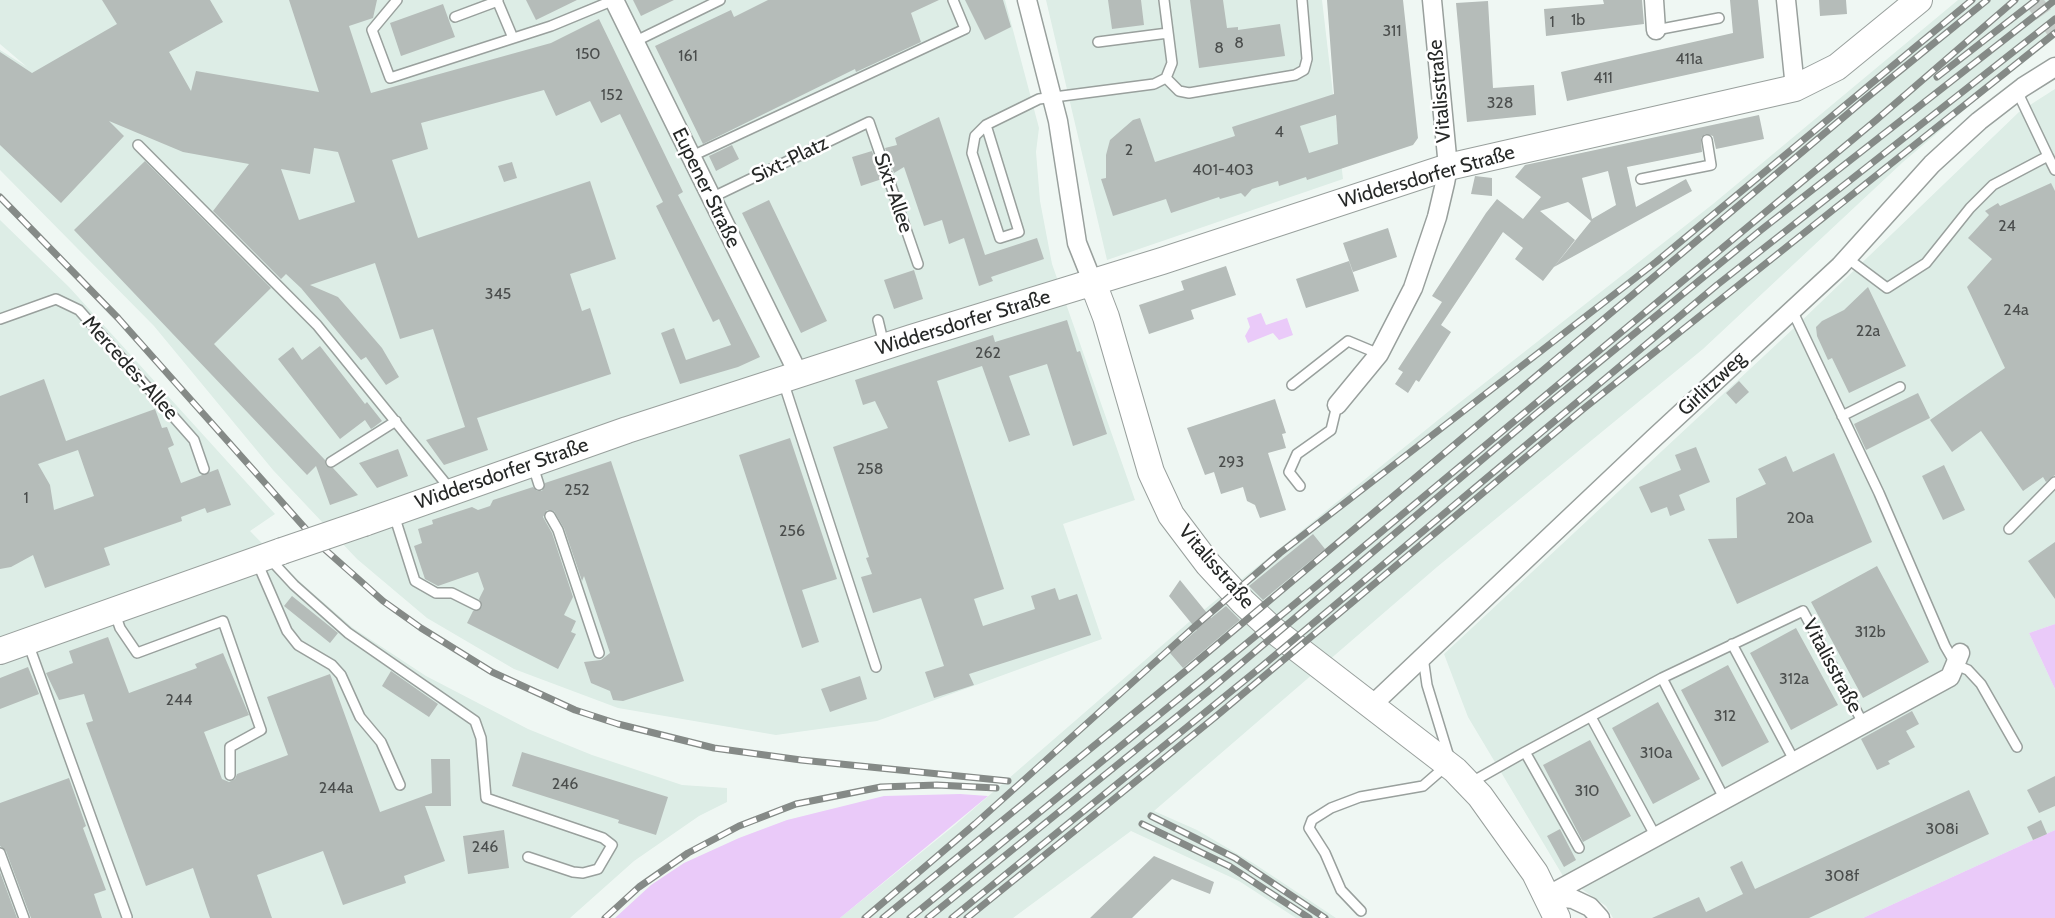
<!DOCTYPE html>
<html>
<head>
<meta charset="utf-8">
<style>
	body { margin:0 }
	canvas { display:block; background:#eff7f3 }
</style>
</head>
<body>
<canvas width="2055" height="918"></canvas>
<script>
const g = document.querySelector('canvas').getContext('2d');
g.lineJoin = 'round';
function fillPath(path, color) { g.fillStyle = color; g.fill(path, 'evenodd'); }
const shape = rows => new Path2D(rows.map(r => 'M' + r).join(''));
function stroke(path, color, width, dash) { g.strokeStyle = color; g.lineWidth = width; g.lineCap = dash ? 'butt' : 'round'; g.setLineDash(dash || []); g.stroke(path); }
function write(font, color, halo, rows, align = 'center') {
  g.font = font + ' Cabin,sans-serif'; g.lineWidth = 5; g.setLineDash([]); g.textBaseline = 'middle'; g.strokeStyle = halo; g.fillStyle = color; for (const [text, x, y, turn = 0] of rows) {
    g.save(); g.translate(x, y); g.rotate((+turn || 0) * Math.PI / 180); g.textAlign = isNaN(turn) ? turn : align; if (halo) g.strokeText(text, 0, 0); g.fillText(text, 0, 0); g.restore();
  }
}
fillPath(shape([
	[0,0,1005,0,1039,128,1036,152,1040,201,1052,264,1135,500,1063,524,1102,639,877,721,776,735,618,708,514,669,427,618,357,559,273,470,154,326,0,170,0,50,27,67,0,44],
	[1046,0,1322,0,1343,179,1107,260],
	[1958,0,2055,0,2055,38,1981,96,1903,162,1703,349,1437,567,1154,811,1197,830,1253,863,1336,918,1296,918,1239,881,1131,831,1013,918,840,918,955,825,1189,622,1454,407,1713,204],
	[2055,89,2055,624,2029,633,2055,689,2055,830,1863,918,1613,918,1606,906,1563,876,1468,717,1444,654,1794,328,2019,112],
	[0,220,69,287,275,514,250,531,300,582,353,628,426,676,528,729,592,755,682,785,727,788,727,802,699,816,634,861,570,918,0,918]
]), '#ddede6');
fillPath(shape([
	[1261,313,1266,325,1287,318,1293,335,1279,340,1273,333,1248,343,1245,336,1250,327,1247,318],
	[2055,624,2055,689,2029,633],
	[960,794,988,796,840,918,615,918,651,885,684,863,739,838,787,820,884,796],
	[2055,830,2055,918,1863,918]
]), '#eacaf9');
fillPath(shape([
	[102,0,210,0,223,22,169,52,191,91,196,71,319,92,289,0,377,0,373,18,349,26,371,93,551,43,599,19,683,192,678,195,760,357,738,367,680,384,661,333,674,328,686,360,731,345,719,319,713,322,656,206,663,202,620,114,601,123,590,101,556,116,544,90,421,123,428,149,392,160,418,238,590,181,616,259,570,274,582,311,590,308,611,374,477,418,488,450,444,465,426,440,465,427,433,329,400,339,375,263,310,285,338,297,382,348,399,377,386,385,366,357,361,360,301,288,286,274,281,279,213,211,249,164,183,152,109,121,124,136,61,203,0,145,0,52,32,73,117,24],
	[314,148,338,152,355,202,299,220,281,169,310,174],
	[526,0,577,0,536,20],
	[633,0,674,0,641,16],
	[768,0,939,0,911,13,921,42,856,72,855,69,703,144,655,46,731,10,734,17],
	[965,0,1003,0,1011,27,985,40],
	[1108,0,1141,0,1144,25,1112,29],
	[1190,0,1223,0,1227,28,1238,27,1238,30,1280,24,1285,56,1199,68],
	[1327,0,1403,0,1418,138,1413,145,1307,180,1306,177,1279,186,1278,181,1252,189,1245,197,1241,193,1220,199,1219,197,1171,213,1166,199,1113,216,1101,179,1106,178,1106,155,1110,140,1133,120,1140,118,1155,162,1235,136,1232,127,1334,94],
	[1336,115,1338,144,1309,153,1300,126],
	[1603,0,1642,0,1644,24,1546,36,1544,9,1604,4],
	[1730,0,1758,0,1764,58,1567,101,1561,72,1733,33],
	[1819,0,1846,0,1847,14,1820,16],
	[1488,1,1493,88,1534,85,1536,115,1467,122,1456,3],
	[443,4,455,37,401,56,390,23],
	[1759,115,1764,139,1716,149,1713,136,1705,134,1701,138,1702,152,1627,167,1636,207,1686,179,1692,191,1554,267,1591,221,1568,202,1540,211,1575,240,1543,281,1515,259,1523,248,1503,232,1441,325,1451,332,1419,382,1416,380,1408,393,1395,384,1403,372,1398,369,1442,302,1432,296,1486,213,1497,199,1523,219,1541,197,1515,177,1525,165],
	[1608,171,1616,205,1592,219,1582,178],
	[939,117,985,255,1037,238,1044,259,991,277,993,281,979,286,964,238,949,244,942,220,924,226,904,167,894,173,885,148,897,145,895,138],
	[732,145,739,159,716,171,709,156],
	[872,151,882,179,861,186,852,157],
	[145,161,271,288,214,344,325,460,326,466,333,468,358,495,330,505,316,466,307,475,74,230],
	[512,162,517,178,504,182,498,166],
	[1475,176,1492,178,1492,196,1471,194],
	[2051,183,2055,191,2055,475,2046,482,2043,477,2023,491,1981,431,1952,452,1930,420,2005,368,1967,287,1992,259,1968,238,1989,215,1985,211,1998,203,2000,206],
	[769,200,827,321,801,333,742,213],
	[1388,228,1397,257,1353,272,1343,243],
	[1349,261,1359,291,1306,308,1296,279],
	[1226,266,1236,295,1191,310,1194,319,1149,334,1139,305,1184,290,1181,281],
	[914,270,923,299,894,309,884,280],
	[1868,287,1906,366,1849,393,1832,358,1828,360,1817,336,1816,327,1822,321,1844,310],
	[1067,320,1077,352,1080,351,1107,434,1073,446,1047,364,1009,376,1030,435,1009,442,982,366,937,381,1004,589,974,599,983,626,1035,609,1031,596,1055,588,1059,600,1077,594,1091,635,969,674,974,685,934,698,925,672,944,666,921,598,873,613,861,577,872,574,866,558,869,557,833,447,888,428,875,401,863,405,855,380,993,335,995,342],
	[320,346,365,404,367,402,382,421,374,427,371,429,365,420,340,439,278,359,293,347,302,360],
	[44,379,66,441,155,409,162,428,167,427,174,445,168,448,181,483,218,469,231,505,207,513,205,508,181,517,182,521,104,548,110,565,45,588,33,555,11,567,0,569,0,396],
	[78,450,94,496,54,510,50,485,38,464],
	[1739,381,1749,392,1736,404,1726,393],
	[1918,393,1930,418,1866,450,1854,424],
	[1275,399,1286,433,1282,434,1286,448,1268,453,1286,510,1260,518,1255,505,1247,501,1243,487,1221,494,1214,472,1205,475,1187,428],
	[790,438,837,579,802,590,819,642,802,648,739,455],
	[1696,447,1710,482,1679,495,1685,510,1670,516,1667,507,1651,513,1639,487,1681,470,1675,455],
	[398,449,408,476,377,488,359,463],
	[1834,453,1872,542,1737,604,1708,539,1737,538,1736,498,1766,484,1758,469,1786,456,1793,472],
	[611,461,684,681,623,701,613,700,610,691,591,683,584,662,601,660,610,653,584,576,582,581,564,528,554,511,547,510,543,517,552,533,573,597,564,615,576,621,571,632,576,634,558,669,467,623,473,611,482,607,479,599,484,589,478,572,438,586,425,579,414,546,422,543,418,529,433,524,432,520,472,507,478,510,490,506,493,500,533,487,537,491,542,491,545,483],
	[1944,465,1965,510,1943,520,1922,476],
	[1313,534,1325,549,1263,600,1249,586],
	[2055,542,2055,599,2028,561],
	[1877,566,1929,662,1863,698,1811,602],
	[1180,580,1211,618,1226,606,1240,620,1183,668,1170,653,1197,630,1169,596],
	[292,596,338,633,330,643,284,606],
	[1796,628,1838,705,1791,730,1750,653],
	[108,637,129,693,197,668,195,664,223,653,249,715,204,732,222,779,229,782,235,779,237,774,288,755,267,697,330,674,380,812,432,793,431,759,450,759,451,806,425,806,445,861,404,876,406,883,343,905,323,851,257,875,272,918,210,918,193,868,146,886,86,723,93,721,84,694,59,700,46,673,73,663,69,651],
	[1728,665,1769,742,1722,767,1681,690],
	[28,667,39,694,0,709,0,678],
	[391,671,438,704,429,717,382,686],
	[860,676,867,699,830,712,821,689],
	[1658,702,1700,779,1653,804,1612,728],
	[1912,711,1919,724,1906,731,1915,747,1888,761,1890,764,1877,770,1861,739],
	[1590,740,1631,816,1583,842,1543,765],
	[522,752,668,797,656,835,618,823,619,820,512,786],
	[2055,776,2055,806,2039,813,2027,790],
	[69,778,86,826,83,828,106,890,94,894,102,918,31,918,6,851,0,846,0,803],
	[1969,790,1989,834,1809,918,1652,918,1699,897,1706,912,1743,894,1730,867,1742,861,1755,889],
	[2041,820,2047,834,2033,840,2027,827],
	[1560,829,1576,860,1564,867,1547,836],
	[504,830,509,868,468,874,463,836],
	[1154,856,1214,882,1210,894,1172,879,1132,918,1090,918],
	[0,872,17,918,0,918]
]), '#b5bcb9');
stroke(shape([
	[2033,0,2055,30]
]), '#c7ceca', 18, [18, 9]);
const lane = shape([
	[397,0,372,30,390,78,551,26,614,0],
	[497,0,513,38],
	[455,17,498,1],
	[1656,30,1719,18],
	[634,42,720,0],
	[1098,42,1168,33],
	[1166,78,1179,91,1189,93,1295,75,1304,70,1307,59,1302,0],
	[986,125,1019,232,1000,238,972,153,975,136,986,125,1039,99,1154,84,1166,78,1172,63,1164,0],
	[138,145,317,325,451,490],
	[2048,156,2055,170],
	[690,157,965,29,953,0],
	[1641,179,1711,165,1707,140],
	[711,198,869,122,918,264],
	[1847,258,1887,288,1926,263,1970,208,1993,185,2048,156,2017,91],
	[1792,310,1879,493,1945,646,1956,665,1968,670,1981,684,2017,747],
	[0,319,56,299,79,310,194,440,204,469],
	[878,320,884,345],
	[783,381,876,667],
	[1292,385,1348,341,1379,354],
	[1842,416,1900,387],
	[331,462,396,421],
	[533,466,539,485],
	[1300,486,1289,472,1297,454,1331,430,1337,405],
	[394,515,415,581,436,593,452,593,476,605],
	[550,516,558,530,599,653],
	[2009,529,2055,482],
	[269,558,294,585,348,633,475,721,481,738,486,798,603,838,612,845,598,869,583,873,573,872,528,857],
	[257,562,287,631,298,645,332,665,341,675,360,717,381,742,400,785],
	[114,611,120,628,137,653,223,621,261,730,230,747,230,775],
	[28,643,127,917],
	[1732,644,1795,762],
	[1423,657,1427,685,1449,757],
	[1662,678,1725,800],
	[1591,717,1656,837],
	[1470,783,1525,752],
	[1579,848,1525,752,1662,678,1803,611,1864,725],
	[0,853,24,918],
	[1361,911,1341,890,1325,853,1309,828,1312,820,1331,808,1360,797,1423,786,1446,766]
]);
const street = shape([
	[614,0,799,375],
	[1027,0,1058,121,1077,243,1093,283],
	[1654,0,1656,30],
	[1786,0,1795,88],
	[1337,405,1379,354,1413,288,1437,217,1445,183,1448,167,1432,0],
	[1371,706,1654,438,1840,266,1932,164,1979,121,2023,87,2055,67],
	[1547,896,1950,677,1960,653],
	[1547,896,1573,899,1590,907,1600,918]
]);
const secondary = shape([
	[1093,283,1106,317,1151,472,1171,515,1208,564,1243,602,1272,629,1455,770,1480,796,1535,873,1557,918],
	[364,523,627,430,911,338,1162,261,1448,167,1795,88,1837,67,1919,0],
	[0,651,282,551]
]);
stroke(lane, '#99a09d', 12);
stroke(street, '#99a09d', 21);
stroke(secondary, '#99a09d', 28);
stroke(lane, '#fff', 9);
stroke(street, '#fff', 18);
stroke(secondary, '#fff', 26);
const rail = shape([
	[1937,77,2036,0],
	[0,197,118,318,321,546,383,601,421,628,492,672,575,710,618,724,714,748,801,760,1008,781],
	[1151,816,1235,858,1325,918],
	[1142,824,1229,866,1309,918],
	[605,918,639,887,688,853,739,826,796,804,881,787,937,785,996,788],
	[865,918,975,824,1193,628,1280,553,1656,262,1972,0],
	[883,918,1188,669,1864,100,1987,0],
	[910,918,1285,612,1875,121,2015,0],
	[928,918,1211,689,1536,414,1761,230,2055,0],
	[952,918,1261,667,1717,285,2055,19],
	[967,918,1214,718,1582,410,2055,33]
]);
stroke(rail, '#858a87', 7);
stroke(rail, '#fff', 4.5, [14]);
const secondaryBridge = shape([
	[282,551,364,523]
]);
stroke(secondaryBridge, '#99a09d', 28, []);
stroke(secondaryBridge, '#fff', 26);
write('16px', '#4a4d4c', null, [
	["1b",1578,20],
	["1",1552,22],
	["311",1392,31],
	["8",1239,43],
	["8",1219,48],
	["150",588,54],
	["161",688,56],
	["411a",1689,59],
	["411",1603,78],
	["152",612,95],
	["328",1500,103],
	["4",1279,132],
	["2",1129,150],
	["401-403",1223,170],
	["24",2007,226],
	["345",498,294],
	["24a",2016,310],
	["22a",1868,331],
	["262",988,353],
	["293",1231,462],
	["258",870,469],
	["252",577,490],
	["1",26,498],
	["20a",1800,518],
	["256",792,531],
	["312b",1870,632],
	["312a",1794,679],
	["244",179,700],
	["312",1725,716],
	["310a",1656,753],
	["246",565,784],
	["244a",336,788],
	["310",1587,791],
	["308i",1942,829],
	["246",485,847],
	["308f",1842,876]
]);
write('20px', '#262827', '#fff', [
	["Vitalisstraße",1440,91,-95],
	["Sixt-Platz",790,160,-26],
	["Widdersdorfer Straße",1427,177,-16],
	["Eupener Straße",706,188,64],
	["Sixt-Allee",893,193,71],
	["Widdersdorfer Straße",963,323,-17],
	["Mercedes-Allee",130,368,48],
	["Girlitzweg",1712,384,-43],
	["Widdersdorfer Straße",502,474,-19],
	["Vitalisstraße",1216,567,49],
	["Vitalisstraße",1832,666,62]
]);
</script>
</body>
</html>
